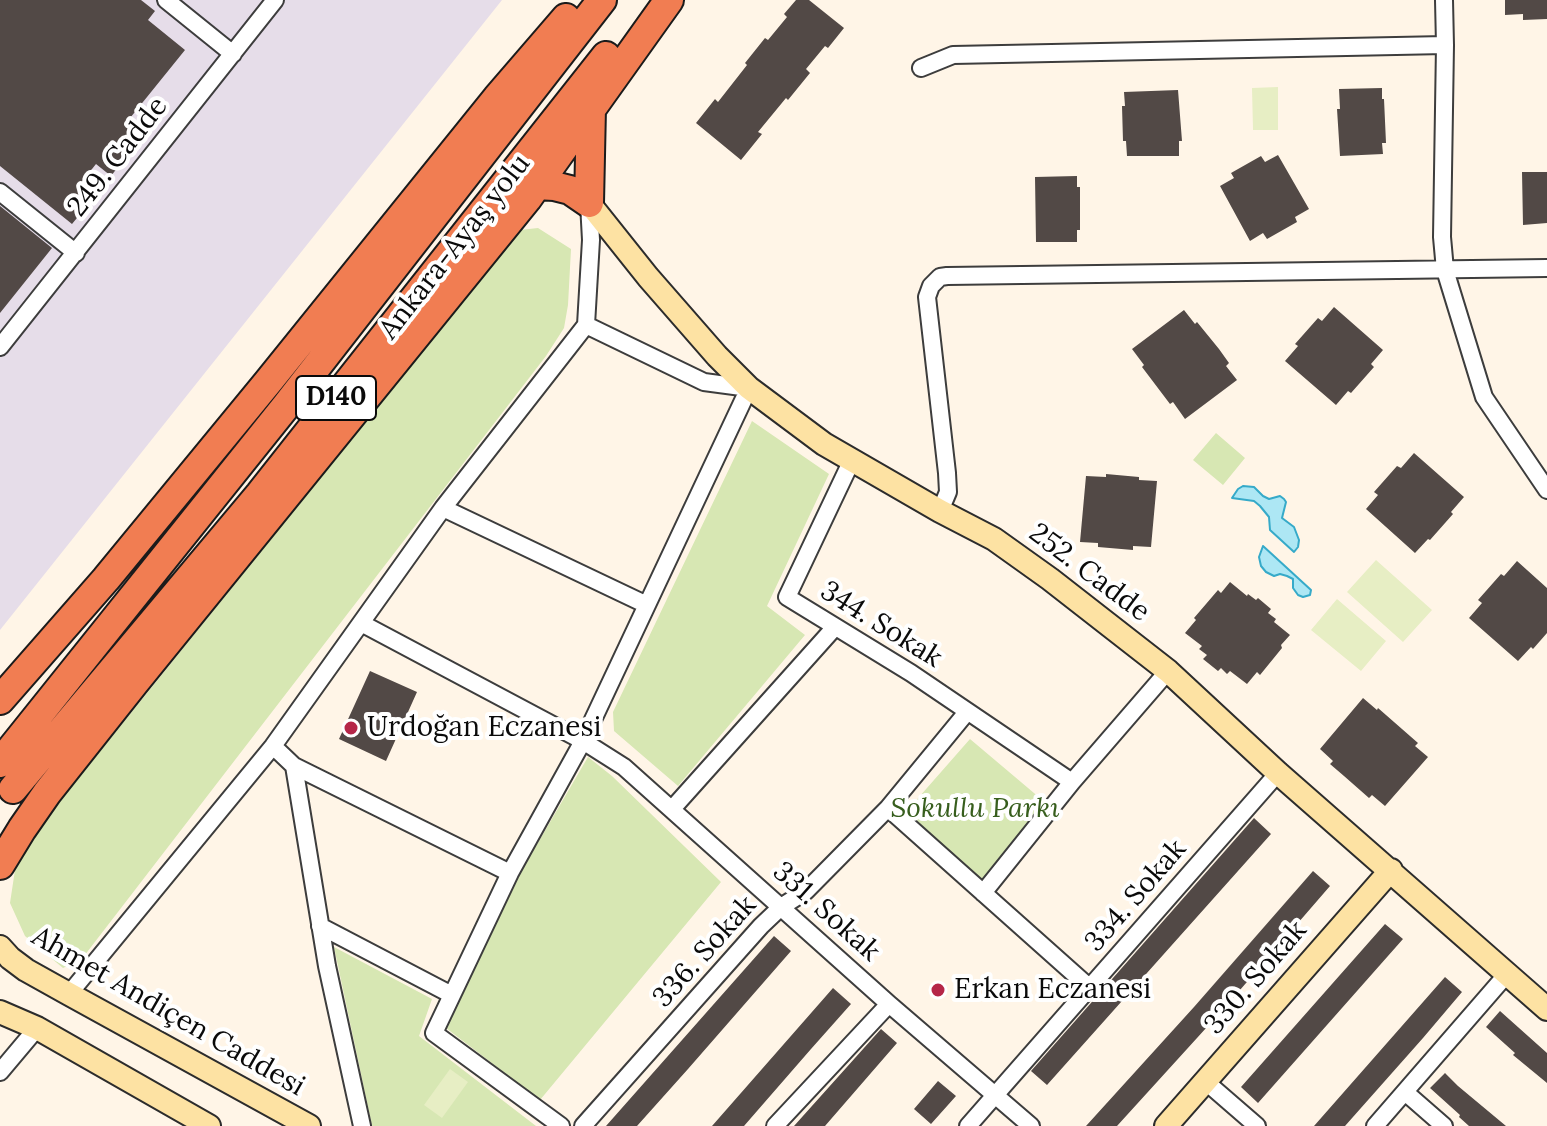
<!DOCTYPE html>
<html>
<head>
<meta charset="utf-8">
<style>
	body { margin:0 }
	canvas { display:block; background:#fff5e7 }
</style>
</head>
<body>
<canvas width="1547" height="1126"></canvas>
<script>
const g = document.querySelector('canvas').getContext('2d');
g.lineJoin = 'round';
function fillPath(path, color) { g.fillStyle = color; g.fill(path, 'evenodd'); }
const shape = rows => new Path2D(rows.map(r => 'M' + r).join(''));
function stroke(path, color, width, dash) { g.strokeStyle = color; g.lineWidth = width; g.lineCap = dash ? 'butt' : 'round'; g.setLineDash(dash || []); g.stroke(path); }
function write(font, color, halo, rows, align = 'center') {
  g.font = font + ' Lora,serif'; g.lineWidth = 8; g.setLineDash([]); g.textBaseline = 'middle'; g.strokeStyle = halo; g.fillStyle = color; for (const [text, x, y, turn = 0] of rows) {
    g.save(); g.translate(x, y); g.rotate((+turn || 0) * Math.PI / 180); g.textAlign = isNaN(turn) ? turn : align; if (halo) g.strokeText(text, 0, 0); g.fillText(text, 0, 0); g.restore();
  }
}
fillPath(shape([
	[0,0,502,0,0,630]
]), '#e6dde9');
fillPath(shape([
	[538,228,571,249,568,305,564,328,546,356,81,960,63,968,25,936,10,903,15,870,31,837,520,230],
	[752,421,829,474,767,606,805,635,678,786,614,731,613,712],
	[1216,433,1245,458,1223,485,1193,460],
	[970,739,1047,804,982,881,905,813],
	[588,757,612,776,721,882,540,1100,446,1028,522,870],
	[334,947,432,999,419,1036,536,1126,372,1126]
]), '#d7e7b3');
fillPath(shape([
	[1278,87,1278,130,1253,130,1252,88],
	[1376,560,1432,610,1403,642,1347,592],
	[1337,599,1386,641,1361,671,1311,630],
	[450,1069,468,1082,442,1118,424,1105]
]), '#e7eec4');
const water = shape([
	[1243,486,1254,487,1263,496,1269,499,1280,496,1284,499,1286,502,1282,518,1294,527,1299,540,1298,547,1294,552,1270,530,1269,517,1260,506,1254,501,1232,498,1238,489,1243,486],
	[1263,546,1311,590,1310,595,1303,597,1298,595,1293,588,1293,579,1287,576,1280,574,1274,576,1266,572,1261,566,1259,557,1263,546]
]);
fillPath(water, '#ade7f4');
stroke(water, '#36aac9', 2);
fillPath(shape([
	[0,0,141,0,155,11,148,20,185,50,126,123,142,136,111,176,96,164,80,184,95,196,72,224,0,166],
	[796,0,809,0,844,28,828,48,825,46,806,69,810,73,788,100,786,98,758,132,762,134,741,160,696,123,715,99,718,102,747,65,745,63,765,38,768,40,787,17,784,14],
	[1505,0,1547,0,1547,19,1523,20,1523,14,1505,15],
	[1382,88,1382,99,1384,99,1386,143,1382,143,1383,154,1340,156,1337,109,1340,109,1339,89],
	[1178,90,1182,141,1179,141,1179,156,1127,156,1126,141,1123,141,1122,106,1125,106,1124,92],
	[1278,155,1309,209,1295,217,1297,222,1267,239,1263,233,1250,241,1220,186,1234,178,1231,173,1261,156,1265,162],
	[1522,172,1547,172,1547,223,1523,225],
	[1077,176,1077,187,1080,187,1080,230,1077,230,1077,242,1036,242,1035,177],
	[0,206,52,248,0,313],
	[1334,307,1383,350,1371,364,1374,367,1351,393,1348,391,1336,405,1285,361,1298,346,1295,344,1318,318,1322,321],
	[1184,310,1195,324,1197,322,1219,349,1229,363,1226,366,1237,380,1185,419,1173,402,1170,404,1142,367,1144,365,1132,349],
	[1414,453,1464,497,1451,512,1453,514,1430,540,1428,539,1415,553,1366,509,1378,495,1374,492,1397,466,1401,468],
	[1106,474,1139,477,1139,480,1157,481,1151,547,1133,546,1133,550,1098,547,1098,543,1080,542,1086,476,1106,477],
	[1517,561,1547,588,1547,633,1533,649,1531,647,1518,661,1469,618,1482,603,1478,600,1501,574,1504,576],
	[1230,582,1247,596,1248,594,1256,600,1258,598,1271,609,1268,613,1276,619,1274,622,1290,635,1281,645,1282,648,1260,675,1257,672,1247,684,1230,671,1227,674,1221,668,1218,671,1203,659,1207,655,1199,649,1202,646,1185,633,1196,620,1194,618,1218,590,1221,593],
	[370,671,417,692,386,761,339,739],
	[1363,698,1377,710,1378,708,1418,743,1415,746,1428,757,1385,806,1372,795,1369,798,1344,776,1330,764,1333,761,1320,749],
	[1254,818,1271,834,1047,1085,1031,1071],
	[1313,871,1330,886,1227,1005,1117,1126,1086,1126,1194,1007],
	[1385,924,1403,939,1258,1103,1241,1087],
	[774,936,791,951,688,1069,637,1126,606,1126],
	[1445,977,1462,992,1423,1038,1345,1126,1314,1126],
	[833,988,851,1004,811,1049,744,1126,712,1126],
	[1500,1011,1547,1053,1547,1083,1513,1055,1515,1053,1486,1027],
	[881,1029,897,1043,825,1126,794,1126],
	[1445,1073,1458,1086,1506,1126,1469,1126,1459,1117,1460,1115,1430,1088],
	[938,1081,956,1096,931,1124,914,1109]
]), '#524946');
const street = shape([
	[166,0,233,54],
	[1444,0,1445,45,1442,237,1445,270,1484,397,1547,490],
	[921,68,953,55,1445,45],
	[0,192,76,253],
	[586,325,591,240,589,203],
	[0,347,275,0],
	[852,460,787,597,911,673,1072,782],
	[443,508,647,605],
	[940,511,948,492,947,473,927,297,931,286,940,277,947,276,1547,268],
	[361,623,583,741,624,767,889,1004,1031,1126],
	[273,746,294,766,510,873],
	[294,766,327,966,362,1126],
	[888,808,1090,988],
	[672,809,835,627],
	[983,893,1072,782,1168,671],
	[320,926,452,995],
	[69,994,273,746,443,508,586,325,704,382,749,388,583,741,510,873,434,1033,561,1126],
	[0,1072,37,1028],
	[1205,1081,1257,1126],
	[1405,1092,1444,1126],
	[583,1126,761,926,781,907,806,891,888,808,967,712],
	[775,1126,889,1004],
	[968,1126,1278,773],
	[1375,1126,1507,974]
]);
const secondary = shape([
	[589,203,648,277,717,356,749,388,824,444,940,511,994,539,1050,579,1168,671,1278,773,1547,1009],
	[0,947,10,958,26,970,69,994,309,1126],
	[0,1012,37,1028,209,1126],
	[1166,1126,1391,870]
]);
const highway = shape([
	[536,185,554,186,570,190,589,203,591,108],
	[0,700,106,579,268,382,497,98,566,18],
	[0,763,286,406,602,0],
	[13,789,260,494,606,56],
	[0,865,22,829,47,793,135,682,527,199,669,0]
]);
stroke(street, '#3d3d3d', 20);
stroke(secondary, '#2c2c2c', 26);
stroke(highway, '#1b1b1b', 32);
stroke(street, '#fff', 16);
stroke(secondary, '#fde2a3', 22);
stroke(highway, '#f17d52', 28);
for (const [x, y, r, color] of [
	[351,728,8,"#b52648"],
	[938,990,8,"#b52648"]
]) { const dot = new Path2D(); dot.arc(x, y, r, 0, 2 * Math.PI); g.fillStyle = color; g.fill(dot); stroke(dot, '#fff', 3); }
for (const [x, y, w] of [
	[336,398,80]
]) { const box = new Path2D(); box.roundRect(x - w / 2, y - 22, w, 44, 6); g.fillStyle = '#fff'; g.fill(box); stroke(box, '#0a0a0a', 2); }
write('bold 26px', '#0a0a0a', null, [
	["D140",336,398]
]);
write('28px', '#0a0a0a', '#fff', [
	["249. Cadde",118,157,-52],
	["Ankara-Ayaş yolu",455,247,-52],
	["252. Cadde",1089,573,37],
	["344. Sokak",881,625,32],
	["334. Sokak",1136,896,-49],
	["331. Sokak",826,912,42],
	["336. Sokak",705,952,-48],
	["330. Sokak",1256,978,-49],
	["Ahmet Andiçen Caddesi",168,1012,30]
]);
write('28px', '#0a0a0a', '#fff', [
	["Urdoğan Eczanesi",367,728],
	["Erkan Eczanesi",954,990]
], 'left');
write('italic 28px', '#375e1d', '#fff', [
	["Sokullu Parkı",975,809]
]);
</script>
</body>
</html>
